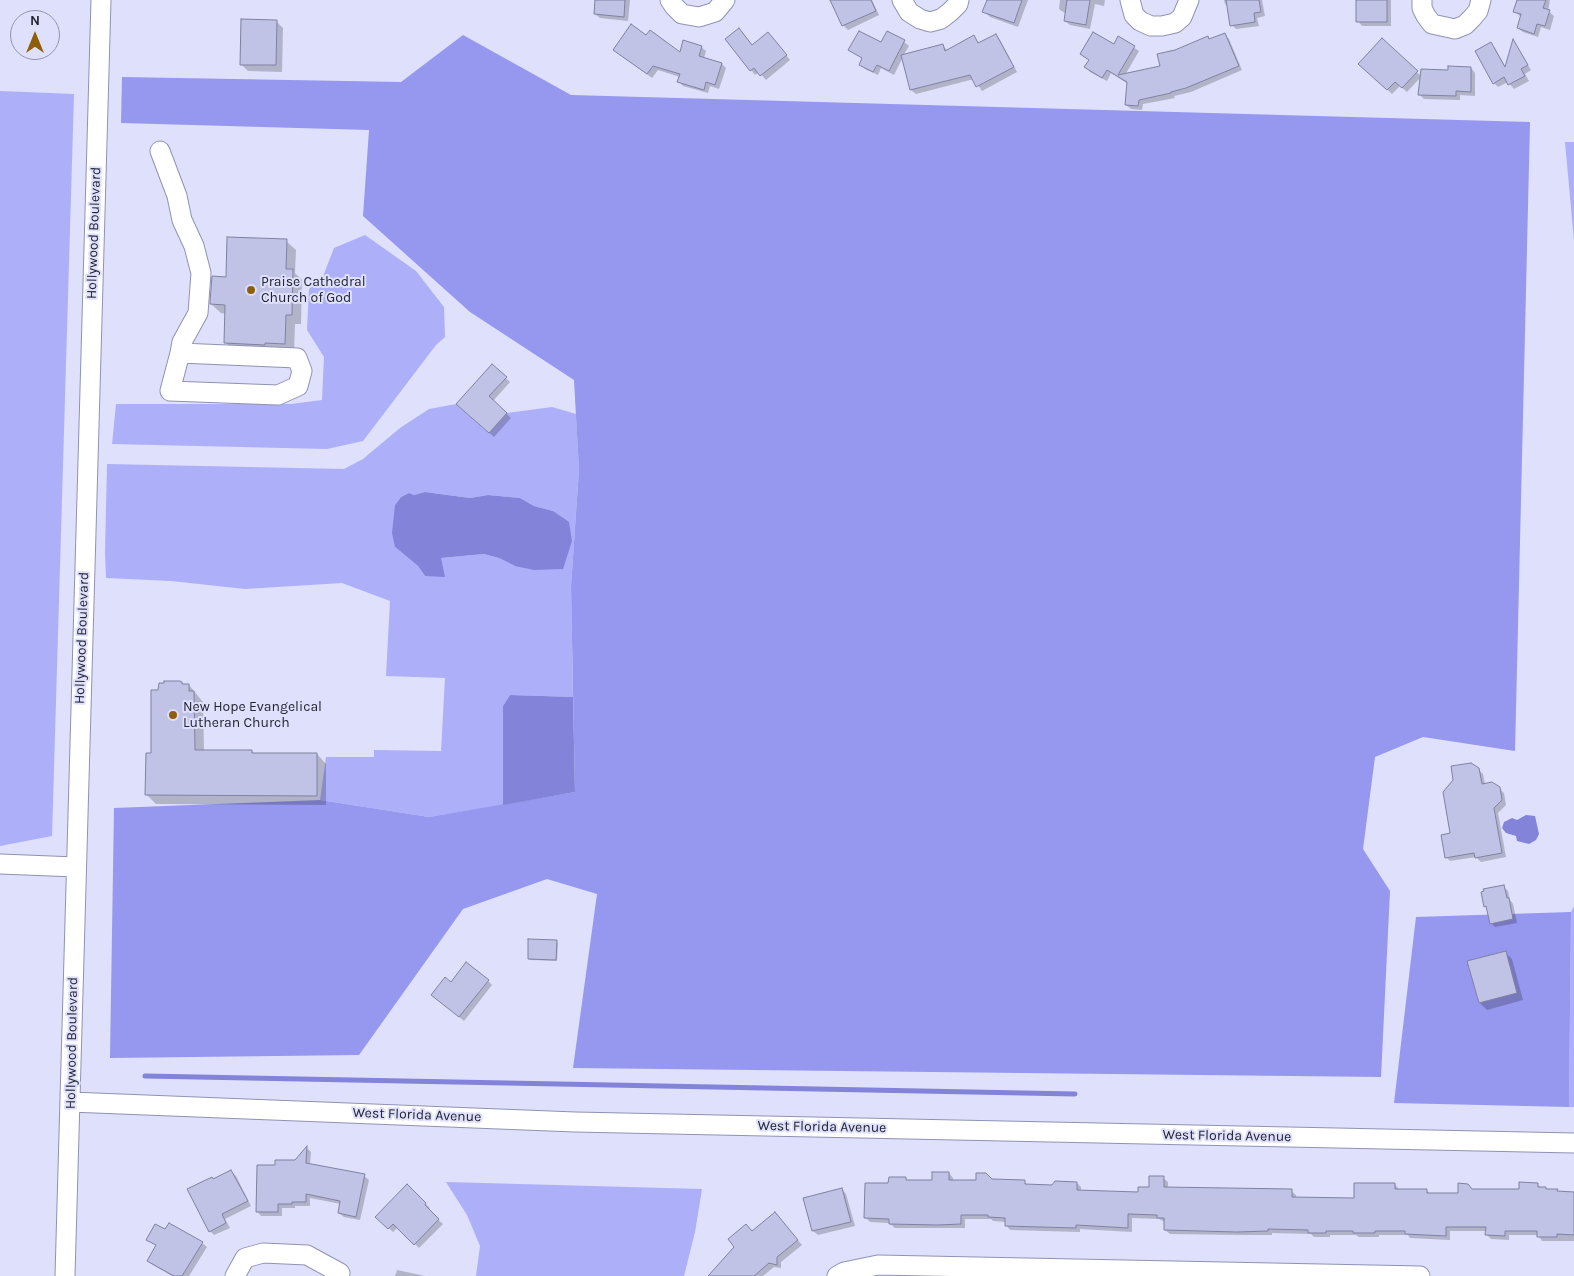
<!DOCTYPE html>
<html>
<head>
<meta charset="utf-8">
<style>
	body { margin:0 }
	#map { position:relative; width:1574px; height:1276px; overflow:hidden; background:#dee0fc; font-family:Karla,sans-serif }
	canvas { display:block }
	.north { position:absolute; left:10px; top:10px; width:50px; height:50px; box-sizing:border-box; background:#dee0fc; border:1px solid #9395ab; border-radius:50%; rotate:0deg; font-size:14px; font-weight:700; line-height:20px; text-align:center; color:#232431 }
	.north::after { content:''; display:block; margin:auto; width:18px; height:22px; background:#8f5e0b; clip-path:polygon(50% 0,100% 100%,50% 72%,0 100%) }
</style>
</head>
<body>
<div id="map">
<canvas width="1574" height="1276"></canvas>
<div class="north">N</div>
</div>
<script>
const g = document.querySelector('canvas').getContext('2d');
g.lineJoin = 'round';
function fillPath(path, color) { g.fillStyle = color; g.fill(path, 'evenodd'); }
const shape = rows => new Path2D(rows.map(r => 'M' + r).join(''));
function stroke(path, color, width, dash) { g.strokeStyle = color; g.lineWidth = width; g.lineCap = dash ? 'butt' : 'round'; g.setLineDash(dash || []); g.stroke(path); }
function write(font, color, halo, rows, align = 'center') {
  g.font = font + ' Karla,sans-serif'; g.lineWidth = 4; g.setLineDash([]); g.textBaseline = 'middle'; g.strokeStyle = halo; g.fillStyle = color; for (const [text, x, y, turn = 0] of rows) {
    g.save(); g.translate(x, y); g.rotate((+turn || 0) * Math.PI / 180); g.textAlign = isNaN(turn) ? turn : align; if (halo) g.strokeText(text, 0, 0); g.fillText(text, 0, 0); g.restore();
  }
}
fillPath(shape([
	[0,91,74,94,52,836,0,846],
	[1565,142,1574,142,1574,241],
	[365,235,416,271,444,307,445,337,436,345,363,441,327,449,112,444,116,404,291,404,322,400,324,357,307,330,309,289,322,279,334,248],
	[456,404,489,433,507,413,552,407,576,414,579,470,571,586,573,697,510,695,503,706,503,805,429,817,320,800,326,757,374,757,374,750,441,751,445,678,386,676,390,601,342,583,245,589,171,581,106,578,105,553,107,464,344,469,363,459,400,428,429,409],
	[425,492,470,498,488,495,520,498,534,506,553,511,515,566,499,558,484,554,441,558,425,576,418,566,395,547,395,505,401,497,409,493,414,495],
	[1574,906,1574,1107,1569,1107,1571,912],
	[446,1182,702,1189,695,1232,684,1276,476,1276,480,1246,467,1215]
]), '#adaff9');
fillPath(shape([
	[463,35,571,95,1530,122,1515,751,1423,737,1375,757,1363,849,1390,891,1381,1077,573,1068,597,894,547,879,463,909,359,1055,110,1058,114,808,320,800,429,817,575,792,571,586,579,470,574,380,470,312,363,216,369,130,121,123,122,77,401,82],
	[1571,912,1569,1107,1394,1103,1416,917]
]), '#9697ee');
fillPath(shape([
	[425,492,470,498,488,495,520,498,534,506,553,511,569,522,572,541,563,569,534,570,515,566,499,558,484,554,441,558,445,577,425,576,418,566,395,547,392,533,395,505,401,497,409,493,414,495],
	[510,695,573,697,575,792,503,805,503,706],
	[1526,815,1535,816,1539,834,1536,840,1529,844,1517,841,1516,836,1506,833,1502,828,1504,822,1512,818,1517,820]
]), '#8383d9');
fillPath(shape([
	[596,0,630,0,628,21,600,18,595,14],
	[832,0,872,0,879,15,848,30,843,25],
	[988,0,1028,0,1018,27,990,17,985,12],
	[1060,0,1105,0,1104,6,1095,4,1090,29,1070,25,1065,21,1066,14,1059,9],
	[1224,0,1262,0,1265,16,1257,18,1259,26,1236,29,1232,25,1229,8,1225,4],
	[1358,0,1391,0,1391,26,1362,26,1358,21],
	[1518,0,1550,0,1548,11,1554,16,1550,30,1541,27,1538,37,1523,32,1518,28,1521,17,1515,12],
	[276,21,283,28,282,72,248,71,241,64],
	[743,34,753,46,773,38,790,60,766,80,759,72,755,75,751,70],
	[1224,34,1229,39,1242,70,1191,92,1174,96,1175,98,1143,104,1142,110,1131,109,1126,105,1128,84,1111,73,1107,81,1090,72,1086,67,1090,61,1081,54,1114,46,1119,38,1139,51,1125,75,1161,67,1175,51,1208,38,1210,40],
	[996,35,1000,40,1017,72,982,91,974,79,916,94,911,90,903,57,894,75,881,68,878,75,865,69,860,65,863,59,850,50,904,42,909,46,903,56,943,46,948,51,974,37,980,44],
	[647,37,680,54,701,47,706,51,704,58,722,64,726,68,719,89,710,86,708,93,683,86,679,81,680,77,658,70,652,78,619,54],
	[1382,40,1421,76,1471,68,1475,73,1475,96,1460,95,1460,100,1424,99,1420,95,1421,77,1407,92,1400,86,1392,94,1360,64],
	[1514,42,1531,70,1525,74,1529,81,1514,89,1508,82,1498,87,1494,83,1491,44,1495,48,1506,68],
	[286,241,296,250,295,273,302,280,301,324,295,324,294,353,235,352,225,342,226,314,221,313,211,304,227,278],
	[492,365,510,382,493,401,511,418,494,437,462,408],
	[182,683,184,685,189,685,203,702,204,751,252,751,254,754,317,754,326,764,326,805,156,804,147,795,160,691],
	[1478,769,1483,774,1485,784,1499,788,1504,793,1506,805,1498,813,1506,857,1481,862,1476,857,1450,861,1446,857,1452,834],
	[1503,886,1508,891,1510,900,1513,904,1517,923,1495,927,1491,923,1488,909,1485,906],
	[556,941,558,943,557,961,531,960,529,959],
	[1505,952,1512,959,1523,1000,1487,1010,1480,1003],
	[488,981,492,985,464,1021,437,999],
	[307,1148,311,1152,310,1165,364,1176,369,1180,360,1220,344,1217,339,1213,341,1204,310,1198,310,1206,295,1206,295,1208,282,1208,282,1216,261,1216,257,1211,276,1166,296,1162],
	[231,1171,236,1176,251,1206,225,1219,230,1228,214,1235,210,1231,214,1180],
	[949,1173,953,1178,953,1181,1024,1181,1028,1186,1052,1186,1077,1183,1081,1187,1081,1191,1140,1193,1150,1188,1163,1178,1168,1182,1168,1188,1291,1191,1296,1195,1296,1199,1355,1199,1395,1184,1399,1190,1427,1191,1430,1194,1459,1195,1472,1190,1521,1190,1537,1184,1541,1188,1546,1188,1548,1190,1557,1190,1560,1193,1574,1193,1574,1241,1542,1241,1538,1235,1509,1235,1509,1240,1491,1239,1487,1235,1487,1231,1450,1231,1450,1240,1410,1238,1408,1235,1379,1235,1379,1237,1359,1237,1356,1235,1330,1235,1330,1237,1314,1237,1311,1234,1272,1233,1272,1235,1242,1235,1170,1234,1165,1230,1165,1222,1159,1219,1132,1218,1132,1232,1080,1229,1080,1232,1010,1230,1006,1225,1006,1222,993,1221,991,1219,965,1219,965,1228,895,1228,889,1223,870,1222,866,1218,890,1185,905,1179,908,1181,933,1181],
	[407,1186,430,1208,428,1210,443,1224,419,1248,398,1227,393,1232,377,1217],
	[842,1189,846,1194,855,1226,818,1235,813,1231],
	[779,1218,802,1245,781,1262,781,1268,774,1267,763,1276,713,1276,736,1247,752,1232],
	[148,1239,202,1243,207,1247,189,1276,172,1276,153,1265,148,1261,157,1246],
	[397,1270,425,1276,395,1276]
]), '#0003');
stroke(shape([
	[145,1076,1075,1094]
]), '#8383d9', 5);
const building = shape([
	[595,0,625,0,624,17,594,14,595,0],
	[830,0,871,0,876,11,842,26,830,0],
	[987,0,1022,0,1014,23,982,12,987,0],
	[1067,0,1090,0,1086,25,1064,21,1067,0],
	[1226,0,1259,0,1261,12,1254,13,1255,22,1230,26,1226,0],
	[1356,0,1387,0,1387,22,1356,22,1356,0],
	[1517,0,1546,0,1543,8,1550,10,1545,26,1537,24,1534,34,1517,28,1521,14,1513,12,1517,0],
	[241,19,277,20,276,65,240,65,241,19],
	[631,24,646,35,650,30,680,52,683,40,702,46,699,56,722,63,715,85,706,82,704,90,677,82,680,74,653,66,647,74,613,50,631,24],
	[739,28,752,45,768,32,787,55,760,76,754,68,750,71,725,39,739,28],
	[859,31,881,42,887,31,905,40,889,71,877,65,873,72,859,65,862,58,848,50,859,31],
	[1093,32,1114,44,1118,36,1135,46,1118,75,1160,66,1157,54,1175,50,1208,36,1209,39,1225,33,1239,66,1186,88,1171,92,1171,93,1139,100,1138,106,1125,105,1127,82,1107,70,1102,78,1084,67,1089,60,1080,54,1093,32],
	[996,34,1014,67,976,87,970,75,910,90,901,55,943,44,945,51,974,35,978,43,996,34],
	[1382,38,1418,71,1402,88,1395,82,1387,90,1358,64,1382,38],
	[1513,39,1528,65,1521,69,1525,76,1508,85,1504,77,1493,84,1475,51,1491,42,1505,67,1513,39],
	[1448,66,1471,67,1471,92,1456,91,1456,96,1418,95,1421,69,1448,70,1448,66],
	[227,237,287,239,286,269,293,269,292,315,286,315,285,344,265,343,265,345,224,343,225,305,210,304,210,302,212,276,226,277,227,237],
	[492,364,507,377,489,396,507,413,489,433,456,404,492,364],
	[164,681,180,681,182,682,182,684,189,684,189,691,194,691,195,750,252,750,252,753,317,753,317,796,145,795,146,753,151,753,151,690,158,690,159,683,164,683,164,681],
	[1471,763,1479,768,1482,784,1492,782,1500,787,1502,800,1494,808,1502,853,1475,858,1474,853,1445,858,1441,835,1450,833,1443,792,1453,780,1451,766,1471,763],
	[1504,885,1507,898,1509,898,1513,919,1490,924,1486,906,1484,907,1481,892,1484,891,1483,889,1504,885],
	[528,939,557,940,556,960,528,959,528,939],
	[1506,951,1517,993,1479,1003,1467,961,1506,951],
	[466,962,489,980,459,1017,431,995,445,977,451,982,466,962],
	[307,1146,306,1163,365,1174,356,1217,338,1213,340,1201,306,1194,306,1202,292,1202,292,1204,278,1204,278,1212,256,1212,257,1165,275,1165,275,1160,295,1160,307,1146],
	[231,1170,248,1201,222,1214,226,1223,209,1232,187,1189,212,1177,213,1179,231,1170],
	[932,1172,949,1172,949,1180,976,1180,976,1173,986,1173,992,1179,1025,1180,1025,1184,1052,1185,1055,1181,1077,1182,1077,1190,1138,1192,1138,1187,1149,1187,1149,1176,1164,1176,1164,1187,1292,1189,1292,1197,1354,1198,1354,1183,1395,1183,1395,1189,1427,1189,1427,1193,1458,1193,1458,1183,1468,1184,1472,1189,1519,1189,1519,1182,1538,1183,1538,1187,1546,1187,1546,1189,1558,1189,1557,1191,1574,1192,1574,1235,1557,1234,1557,1237,1537,1237,1537,1231,1505,1231,1505,1236,1485,1235,1486,1227,1446,1227,1446,1236,1405,1234,1405,1231,1375,1231,1375,1233,1353,1233,1353,1231,1326,1231,1326,1233,1308,1233,1308,1230,1268,1229,1268,1231,1237,1232,1164,1230,1164,1218,1157,1218,1157,1215,1128,1214,1128,1228,1076,1225,1076,1228,1005,1226,1005,1218,988,1217,988,1215,961,1215,961,1224,938,1225,889,1224,889,1219,864,1218,865,1183,888,1183,889,1177,906,1177,906,1180,932,1180,932,1172],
	[407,1184,426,1203,425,1205,439,1219,414,1245,393,1224,388,1229,375,1217,407,1184],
	[842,1188,851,1222,812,1231,803,1198,842,1188],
	[775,1212,798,1240,777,1257,777,1265,769,1263,754,1276,708,1276,734,1247,728,1239,746,1224,752,1231,775,1212],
	[169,1223,203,1242,182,1276,174,1276,147,1261,156,1245,146,1240,155,1224,165,1229,169,1223]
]);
fillPath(building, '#c0c3e5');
stroke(building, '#8081a1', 1);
const minor = shape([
	[670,0,674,6,682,14,699,17,715,12,725,0],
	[902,0,909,12,920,19,930,22,941,19,950,12,958,4,959,0],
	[1130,0,1134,15,1140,21,1151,26,1162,26,1175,23,1182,17,1189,0],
	[1422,0,1422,8,1426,16,1432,24,1455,29,1465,25,1472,18,1478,11,1481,0],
	[160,151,177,196,182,220,194,246,201,273,198,313,182,342,180,353,170,391,278,395,298,386,302,371,297,358,180,353],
	[0,864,76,867],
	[70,1102,575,1122,1574,1143],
	[65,1276,101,0],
	[235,1276,245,1258,263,1253,307,1255,340,1273],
	[837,1276,844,1272,878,1265,1420,1276]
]);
stroke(minor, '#9092b3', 21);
stroke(minor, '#fff', 19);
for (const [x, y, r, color] of [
	[251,290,5,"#8f5e0b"],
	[173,715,5,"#8f5e0b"]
]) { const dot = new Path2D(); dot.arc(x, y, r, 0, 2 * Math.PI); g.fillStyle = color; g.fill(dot); stroke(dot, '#dee0fc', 2); }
write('14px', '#232431', '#dee0fc', [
	["Hollywood Boulevard",94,233,-88],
	["Hollywood Boulevard",82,638,-88],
	["Hollywood Boulevard",72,1043,-89],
	["West Florida Avenue",417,1115,2],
	["West Florida Avenue",822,1127,1],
	["West Florida Avenue",1227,1136,1]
]);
write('14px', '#232431', '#dee0fc', [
	["Praise Cathedral",261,282],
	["Church of God",261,298],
	["New Hope Evangelical",183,707],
	["Lutheran Church",183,723]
], 'left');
</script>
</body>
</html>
